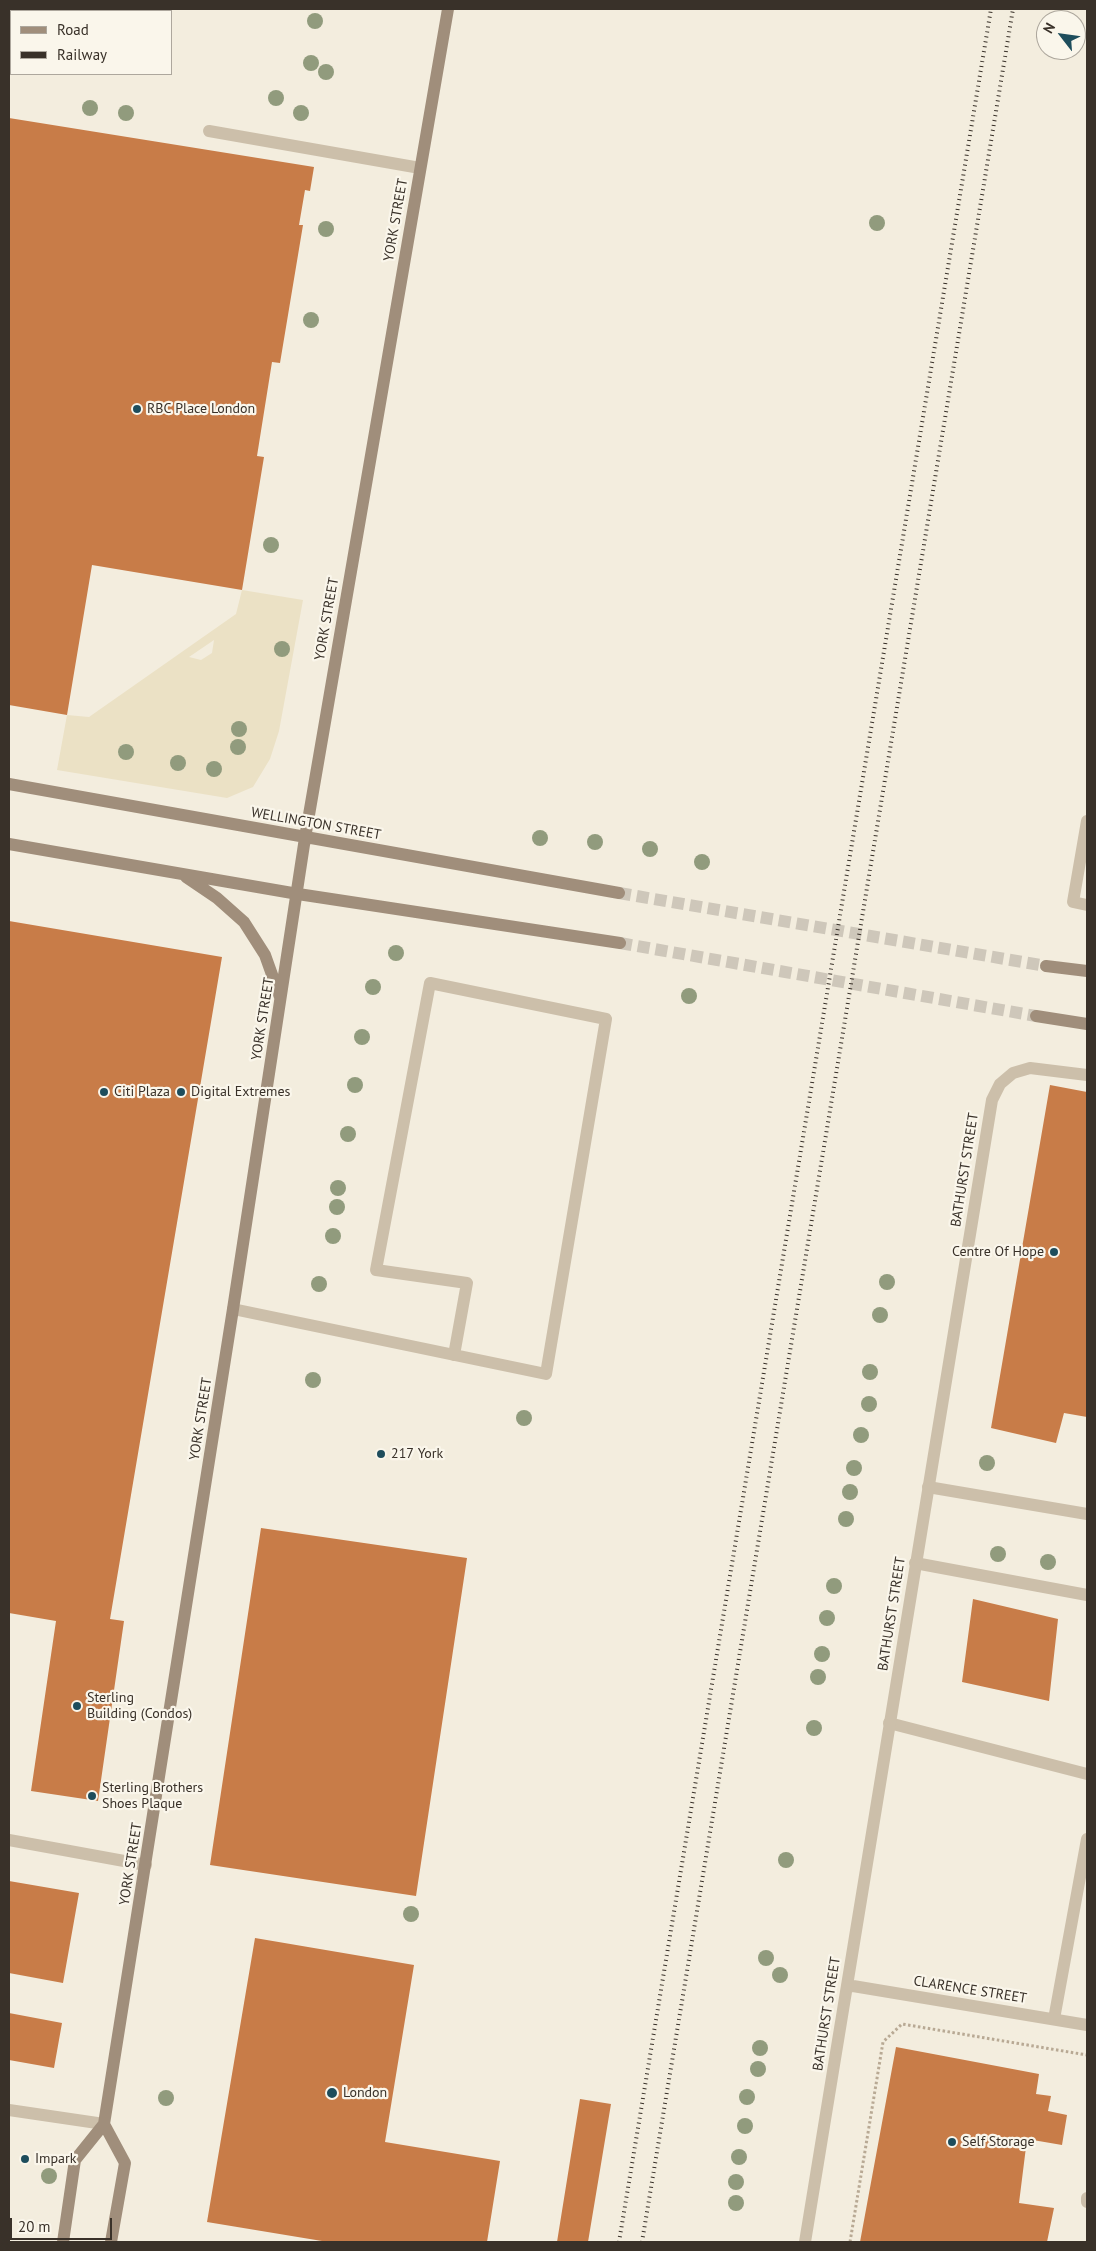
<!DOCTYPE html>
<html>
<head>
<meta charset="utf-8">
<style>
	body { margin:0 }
	#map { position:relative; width:1096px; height:2251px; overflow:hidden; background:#f3edde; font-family:"PT Sans",sans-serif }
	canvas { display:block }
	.frame { position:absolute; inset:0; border:10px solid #393129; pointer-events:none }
	.legend { position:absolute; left:10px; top:10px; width:162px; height:65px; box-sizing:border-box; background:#faf6eb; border:1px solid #ada79d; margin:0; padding:6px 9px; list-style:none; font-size:15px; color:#393129 }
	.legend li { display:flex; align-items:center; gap:10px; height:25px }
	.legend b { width:25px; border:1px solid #ada79d }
	.north { position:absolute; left:1036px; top:10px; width:50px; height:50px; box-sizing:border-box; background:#faf6eb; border:1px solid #ada79d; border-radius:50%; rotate:300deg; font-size:14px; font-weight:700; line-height:20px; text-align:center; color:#393129 }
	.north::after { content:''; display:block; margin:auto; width:18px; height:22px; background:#1e4d5c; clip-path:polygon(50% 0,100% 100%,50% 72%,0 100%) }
	.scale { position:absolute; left:10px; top:2218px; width:102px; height:22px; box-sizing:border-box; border:2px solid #393129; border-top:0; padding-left:6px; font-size:15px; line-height:18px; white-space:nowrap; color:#393129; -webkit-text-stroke:4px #faf6eb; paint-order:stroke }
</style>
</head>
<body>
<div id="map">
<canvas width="1096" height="2251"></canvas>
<div class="frame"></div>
<ul class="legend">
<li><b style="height:6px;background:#a08e7b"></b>Road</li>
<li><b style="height:6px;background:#393129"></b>Railway</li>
</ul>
<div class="north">N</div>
<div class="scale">20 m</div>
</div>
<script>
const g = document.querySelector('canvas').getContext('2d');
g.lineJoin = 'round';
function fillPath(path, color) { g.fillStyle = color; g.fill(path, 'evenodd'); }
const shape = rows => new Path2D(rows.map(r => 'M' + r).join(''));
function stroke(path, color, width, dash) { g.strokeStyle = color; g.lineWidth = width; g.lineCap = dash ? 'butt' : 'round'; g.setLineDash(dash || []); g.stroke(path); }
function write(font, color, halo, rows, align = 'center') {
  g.font = font + ' "PT Sans",sans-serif'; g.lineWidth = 4.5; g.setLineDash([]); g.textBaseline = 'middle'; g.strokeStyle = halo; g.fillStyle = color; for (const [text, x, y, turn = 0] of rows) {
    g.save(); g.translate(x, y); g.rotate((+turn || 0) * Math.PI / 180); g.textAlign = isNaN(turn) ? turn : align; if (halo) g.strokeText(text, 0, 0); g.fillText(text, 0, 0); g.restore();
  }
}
fillPath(shape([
	[242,590,303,600,279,731,270,759,253,787,227,798,57,770,67,715,89,717,236,614],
	[214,640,212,653,201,660,189,657],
	[123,744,129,745,133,749,132,755,128,759,122,758,118,754,119,748],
	[176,756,182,757,185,761,185,767,181,771,175,770,171,766,172,760],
	[211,762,217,763,220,767,220,772,215,776,210,776,206,771,206,766]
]), '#ebe1c5');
fillPath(shape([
	[9,118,314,167,310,191,305,190,299,225,303,225,280,363,272,362,257,456,264,457,242,590,92,565,67,715,9,705],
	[9,921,222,957,110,1619,124,1621,98,1801,31,1791,56,1621,9,1613],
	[1050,1085,1087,1092,1087,1417,1064,1413,1056,1443,991,1428],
	[261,1528,467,1558,416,1896,210,1865],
	[973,1599,1058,1619,1049,1701,962,1682],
	[9,1881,79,1893,63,1983,9,1973],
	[255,1938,414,1965,385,2142,500,2161,487,2242,328,2242,207,2222],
	[9,2013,62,2023,54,2068,9,2060],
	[896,2047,1039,2074,1036,2094,1051,2096,1048,2111,1067,2115,1062,2145,1027,2139,1019,2203,1054,2208,1047,2242,860,2242],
	[580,2099,611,2104,588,2242,557,2242]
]), '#c87c48');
stroke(shape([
	[619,893,1046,966],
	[620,943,1036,1016]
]), '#cec7ba', 12, [12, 6]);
stroke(shape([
	[850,2242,883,2042,902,2024,1087,2055]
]), '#b8a994', 3, [2.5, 2.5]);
stroke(shape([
	[209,131,420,168],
	[233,1309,546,1374,606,1019,430,983,376,1270,467,1283,454,1355],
	[928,1487,1087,1514],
	[915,1563,1087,1595],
	[889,1723,1087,1774],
	[1054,2019,1087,1839],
	[9,2110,104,2124],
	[1087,2198,1087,2202]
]), '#ccbfaa', 12);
stroke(shape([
	[1087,821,1073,902,1087,905],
	[9,1840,146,1865],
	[847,1985,1087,2025],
	[805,2242,992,1100,1000,1084,1013,1073,1030,1068,1087,1075]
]), '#ccbfaa', 12);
stroke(shape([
	[9,784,619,893],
	[9,844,298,894,620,943],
	[186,877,217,898,244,922,265,955,280,997],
	[1046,966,1087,971],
	[1036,1016,1087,1024],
	[104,2124,125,2163,111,2242],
	[63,2242,75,2160,104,2124,233,1309,305,838,448,9]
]), '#a08e7b', 12);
stroke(shape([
	[619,2242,991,9],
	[642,2242,1013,9]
]), '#393129', 4, [1, 4]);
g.fillStyle = '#919b7d';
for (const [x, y] of [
	[315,21],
	[311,63],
	[326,72],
	[276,98],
	[90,108],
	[126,113],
	[301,113],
	[877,223],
	[326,229],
	[311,320],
	[271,545],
	[282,649],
	[239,729],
	[238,747],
	[126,752],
	[178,763],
	[214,769],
	[540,838],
	[595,842],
	[650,849],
	[702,862],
	[396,953],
	[373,987],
	[689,996],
	[362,1037],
	[355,1085],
	[348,1134],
	[338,1188],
	[337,1207],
	[333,1236],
	[887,1282],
	[319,1284],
	[880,1315],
	[870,1372],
	[313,1380],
	[869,1404],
	[524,1418],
	[861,1435],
	[987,1463],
	[854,1468],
	[850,1492],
	[846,1519],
	[998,1554],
	[1048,1562],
	[834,1586],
	[827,1618],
	[822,1654],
	[818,1677],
	[814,1728],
	[786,1860],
	[411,1914],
	[766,1958],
	[780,1975],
	[760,2048],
	[758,2069],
	[747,2097],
	[166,2098],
	[745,2126],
	[739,2157],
	[49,2176],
	[736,2182],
	[736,2203]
]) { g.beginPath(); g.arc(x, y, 8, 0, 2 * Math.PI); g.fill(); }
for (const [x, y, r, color] of [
	[137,409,5,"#1e4d5c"],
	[104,1092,5,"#1e4d5c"],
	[181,1092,5,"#1e4d5c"],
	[1054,1252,5,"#1e4d5c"],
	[381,1454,5,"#1e4d5c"],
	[77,1706,5,"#1e4d5c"],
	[92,1796,5,"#1e4d5c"],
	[332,2093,6,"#1e4d5c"],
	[952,2142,5,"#1e4d5c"],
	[25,2159,5,"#1e4d5c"]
]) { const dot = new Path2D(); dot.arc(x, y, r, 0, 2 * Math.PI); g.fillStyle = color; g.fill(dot); stroke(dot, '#faf6eb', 2); }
write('14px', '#393129', '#faf6eb', [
	["YORK STREET",396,220,-80],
	["YORK STREET",327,619,-80],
	["WELLINGTON STREET",316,824,10],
	["YORK STREET",263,1019,-81],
	["BATHURST STREET",965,1170,-81],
	["YORK STREET",201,1419,-81],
	["BATHURST STREET",892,1614,-81],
	["YORK STREET",131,1864,-81],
	["CLARENCE STREET",970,1990,9],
	["BATHURST STREET",827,2014,-81]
]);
write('14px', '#393129', '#faf6eb', [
	["RBC Place London",147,409],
	["Citi Plaza",114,1092],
	["Digital Extremes",191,1092],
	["Centre Of Hope",1044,1252,"right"],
	["217 York",391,1454],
	["Sterling",87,1698],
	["Building (Condos)",87,1714],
	["Sterling Brothers",102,1788],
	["Shoes Plaque",102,1804],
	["London",343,2093],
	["Self Storage",962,2142],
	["Impark",35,2159]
], 'left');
</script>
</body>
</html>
